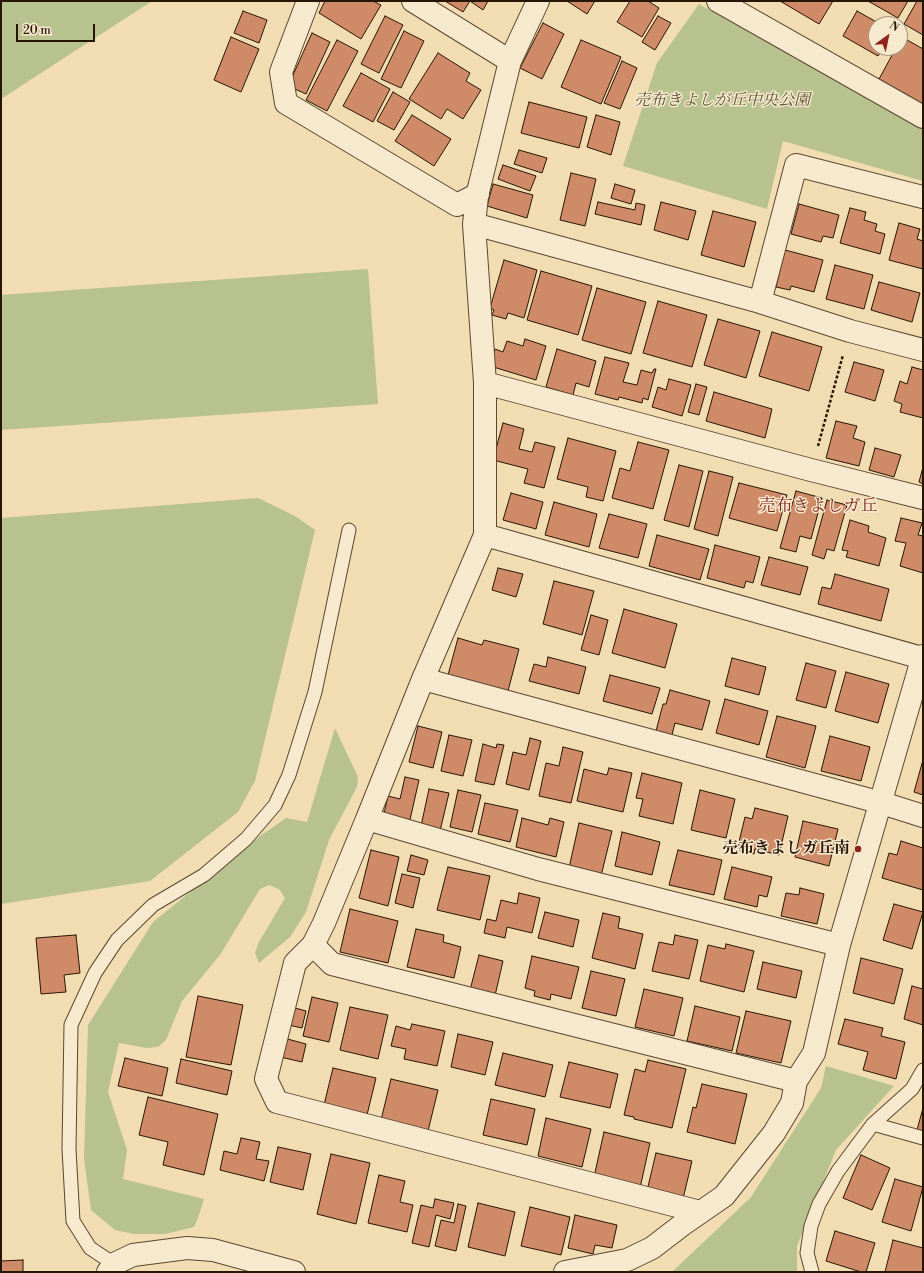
<!DOCTYPE html>
<html>
<head>
<meta charset="utf-8">
<style>
	body { margin:0 }
	#map { position:relative; width:924px; height:1273px; overflow:hidden; background:#f2ddb3; font-family:"Libre Bodoni",serif }
	canvas { display:block }
	.frame { position:absolute; inset:0; border:2px solid #271504; pointer-events:none }
	.north { position:absolute; left:868px; top:16px; width:40px; height:40px; box-sizing:border-box; background:#f7e9ce; border:1px solid #a4947d; border-radius:50%; rotate:33deg; font-size:11px; font-weight:700; line-height:16px; text-align:center; color:#271504 }
	.north::after { content:''; display:block; margin:auto; width:14px; height:18px; background:#8f2418; clip-path:polygon(50% 0,100% 100%,50% 72%,0 100%) }
	.scale { position:absolute; left:16px; top:24px; width:79px; height:18px; box-sizing:border-box; border:2px solid #271504; border-top:0; padding-left:5px; font-size:12px; line-height:14px; white-space:nowrap; color:#271504; -webkit-text-stroke:3px #f7e9ce; paint-order:stroke }
</style>
</head>
<body>
<div id="map">
<canvas width="924" height="1273"></canvas>
<div class="frame"></div>
<div class="north">N</div>
<div class="scale">20 m</div>
</div>
<script>
const g = document.querySelector('canvas').getContext('2d');
g.lineJoin = 'round';
function fillPath(path, color) { g.fillStyle = color; g.fill(path, 'evenodd'); }
const shape = rows => new Path2D(rows.map(r => 'M' + r).join(''));
function stroke(path, color, width, dash) { g.strokeStyle = color; g.lineWidth = width; g.lineCap = dash ? 'butt' : 'round'; g.setLineDash(dash || []); g.stroke(path); }
function write(font, color, halo, rows, align = 'center') {
  g.font = font + ' "Libre Bodoni","Noto Serif JP",serif'; g.lineWidth = 3; g.setLineDash([]); g.textBaseline = 'middle'; g.strokeStyle = halo; g.fillStyle = color; for (const [text, x, y, turn = 0] of rows) {
    g.save(); g.translate(x, y); g.rotate((+turn || 0) * Math.PI / 180); g.textAlign = isNaN(turn) ? turn : align; if (halo) g.strokeText(text, 0, 0); g.fillText(text, 0, 0); g.restore();
  }
}
fillPath(shape([
	[1,1,152,1,1,99],
	[699,4,923,130,923,181,783,141,767,209,623,166,657,63],
	[368,269,378,404,1,430,1,295],
	[258,498,295,516,315,530,255,781,238,812,150,881,1,904,1,518],
	[335,728,358,777,357,787,329,840,306,912,290,937,259,963,255,953,259,942,285,898,279,889,269,885,260,889,220,955,182,1001,166,1040,158,1047,147,1048,119,1043,108,1092,127,1150,123,1179,204,1199,198,1218,194,1227,165,1234,134,1234,115,1230,91,1210,84,1159,88,1025,153,922,260,836,286,818,307,822],
	[826,1066,894,1086,836,1150,797,1246,797,1272,672,1272,751,1197,821,1088]
]), '#b8c28e');
const building = shape([
	[325,1,373,1,381,5,361,39,319,13,325,1],
	[445,1,488,1,483,10,470,1,463,12,445,1],
	[567,1,595,1,587,14,567,1],
	[630,1,648,1,659,8,642,37,617,22,630,1],
	[780,1,833,1,819,24,780,1],
	[868,1,908,1,898,18,868,1],
	[917,1,923,1,923,35,904,24,917,1],
	[243,11,267,20,259,43,234,33,243,11],
	[857,11,880,24,876,24,876,48,883,48,878,56,843,36,857,11],
	[385,16,403,25,379,73,361,64,385,16],
	[658,16,671,23,655,50,642,42,658,16],
	[543,23,564,34,542,79,520,68,543,23],
	[404,31,424,41,401,88,381,79,404,31],
	[312,33,330,42,306,94,288,86,312,33],
	[231,37,259,49,241,92,214,80,231,37],
	[902,37,923,49,923,104,879,79,896,48,900,48,900,41,902,37],
	[337,40,358,51,327,111,306,100,337,40],
	[581,40,621,57,601,104,561,87,581,40],
	[438,53,470,73,466,81,481,90,463,119,447,109,441,119,409,99,438,53],
	[622,61,637,68,620,109,604,103,622,61],
	[361,73,390,89,373,122,343,106,361,73],
	[393,92,410,102,394,130,377,121,393,92],
	[529,102,587,117,579,148,521,133,529,102],
	[412,115,451,139,434,166,395,141,412,115],
	[596,115,620,122,611,155,587,147,596,115],
	[519,150,547,158,542,173,514,164,519,150],
	[503,165,536,176,530,191,498,179,503,165],
	[571,173,596,179,585,226,560,220,571,173],
	[493,184,533,195,527,218,487,206,493,184],
	[615,184,635,190,631,204,611,198,615,184],
	[598,202,635,210,636,203,645,205,641,225,595,214,598,202],
	[661,202,696,211,688,240,654,230,661,202],
	[799,204,839,215,833,238,823,236,821,242,791,234,799,204],
	[850,208,866,212,864,220,877,224,875,231,885,234,880,254,840,243,850,208],
	[713,211,756,222,744,267,701,255,713,211],
	[899,223,920,229,917,239,923,241,923,269,889,260,899,223],
	[785,250,823,260,814,292,791,286,790,290,776,287,785,250],
	[504,260,537,270,524,318,508,313,506,319,492,315,494,310,490,308,504,260],
	[835,265,873,275,864,309,826,299,835,265],
	[541,271,592,286,578,335,527,320,541,271],
	[879,282,920,293,912,322,871,310,879,282],
	[597,288,646,302,631,354,582,340,597,288],
	[658,301,707,315,692,367,643,353,658,301],
	[718,319,760,331,746,378,704,365,718,319],
	[772,332,822,347,809,391,759,376,772,332],
	[525,339,546,346,536,380,490,366,495,349,503,352,507,341,523,346,525,339],
	[557,349,596,361,589,387,576,383,573,395,546,387,557,349],
	[605,357,629,363,623,382,637,385,641,370,652,373,654,369,656,369,648,400,643,398,642,403,619,397,618,400,595,394,605,357],
	[854,362,884,370,875,401,845,392,854,362],
	[912,367,923,370,923,418,900,412,902,404,894,401,900,381,907,384,912,367],
	[669,379,691,385,682,416,652,407,658,387,666,390,669,379],
	[696,384,707,387,699,415,688,412,696,384],
	[714,392,772,409,765,438,706,421,714,392],
	[836,421,857,426,853,438,865,442,859,466,826,458,836,421],
	[503,423,524,429,519,449,532,452,535,442,555,447,544,488,524,483,528,469,493,460,503,423],
	[568,438,616,451,603,501,586,497,588,487,557,479,568,438],
	[638,442,669,450,653,509,612,498,620,468,630,471,638,442],
	[875,448,901,455,894,477,869,470,875,448],
	[679,465,703,471,689,527,664,520,679,465],
	[923,467,923,484,919,482,923,467],
	[709,471,733,477,718,536,694,529,709,471],
	[739,483,787,495,777,531,729,518,739,483],
	[796,491,822,498,811,539,800,536,796,552,780,548,796,491],
	[511,493,543,502,536,529,503,520,511,493],
	[827,500,847,505,834,551,827,549,824,559,812,555,827,500],
	[554,502,597,514,589,547,545,535,554,502],
	[609,514,647,524,638,558,599,548,609,514],
	[901,518,922,523,918,535,923,536,923,573,900,566,906,543,895,541,901,518],
	[850,520,869,526,868,532,886,538,879,566,846,557,848,551,842,550,850,520],
	[657,535,709,549,700,580,649,566,657,535],
	[715,545,760,557,753,583,746,581,744,588,707,578,715,545],
	[769,557,808,567,800,595,761,585,769,557],
	[498,568,523,574,516,597,492,590,498,568],
	[835,574,889,589,881,621,818,604,822,587,831,589,835,574],
	[554,581,594,591,582,635,543,624,554,581],
	[624,609,677,624,665,668,612,653,624,609],
	[591,615,608,620,599,655,581,650,591,615],
	[458,638,482,645,484,640,519,649,508,691,448,675,458,638],
	[548,657,586,667,579,694,529,681,534,664,546,667,548,657],
	[732,658,766,667,759,695,725,686,732,658],
	[806,663,836,671,826,708,796,700,806,663],
	[846,672,889,684,878,723,835,711,846,672],
	[610,675,660,688,652,714,603,701,610,675],
	[670,690,710,701,702,730,675,723,672,735,656,731,663,704,666,704,670,690],
	[725,699,768,711,759,745,716,733,725,699],
	[777,716,816,726,805,768,766,757,777,716],
	[418,726,442,732,433,768,409,762,418,726],
	[449,735,472,740,463,776,441,771,449,735],
	[830,736,870,747,861,781,821,771,830,736],
	[530,738,541,741,529,790,506,784,513,752,526,755,530,738],
	[483,744,496,748,497,744,504,745,494,785,475,781,483,744],
	[563,747,583,752,571,803,539,796,546,763,559,766,563,747],
	[923,760,923,795,914,792,923,760],
	[609,768,632,773,623,812,577,801,584,769,607,775,609,768],
	[642,773,682,783,673,824,639,816,643,799,636,798,642,773],
	[405,777,419,780,409,824,383,818,388,796,400,799,405,777],
	[429,789,449,793,440,831,421,826,429,789],
	[458,790,481,795,472,832,450,827,458,790],
	[700,790,735,799,726,838,691,830,700,790],
	[485,803,518,810,510,842,478,834,485,803],
	[755,808,788,816,779,855,755,849,754,854,737,850,745,817,752,819,755,808],
	[522,818,548,825,550,818,564,822,556,857,516,847,522,818],
	[803,821,838,829,829,866,795,857,803,821],
	[579,823,612,831,601,876,569,868,579,823],
	[622,832,660,842,652,875,615,866,622,832],
	[901,841,923,848,923,890,882,878,889,853,897,855,901,841],
	[371,850,399,857,388,906,359,898,371,850],
	[678,850,722,860,714,895,669,885,678,850],
	[411,855,428,860,424,875,407,871,411,855],
	[448,867,490,876,480,920,437,910,448,867],
	[732,867,772,877,767,897,759,895,757,907,724,899,732,867],
	[402,874,420,878,413,908,395,903,402,874],
	[800,888,824,894,817,924,781,916,786,893,799,895,800,888],
	[519,893,540,898,532,933,507,927,505,938,484,933,487,919,496,921,501,900,517,904,519,893],
	[894,904,923,912,912,949,883,940,894,904],
	[350,909,398,921,388,963,340,952,350,909],
	[545,912,579,920,573,947,538,938,545,912],
	[603,913,620,917,618,928,643,934,635,969,592,958,603,913],
	[416,929,444,935,443,942,461,947,454,978,407,967,416,929],
	[76,935,80,973,64,975,66,992,41,994,36,938,76,935],
	[675,935,698,940,689,979,652,971,659,942,673,945,675,935],
	[726,944,754,951,744,992,700,981,708,945,725,949,726,944],
	[479,955,503,961,494,1000,469,994,479,955],
	[532,956,579,967,571,999,551,994,550,1000,534,996,535,991,525,988,532,956],
	[861,958,903,969,894,1004,853,993,861,958],
	[763,962,802,971,796,998,757,989,763,962],
	[591,971,625,979,616,1016,582,1008,591,971],
	[912,986,923,989,923,1025,904,1019,912,986],
	[644,989,683,998,674,1036,635,1027,644,989],
	[198,996,243,1005,231,1065,186,1057,198,996],
	[312,997,338,1003,329,1042,303,1036,312,997],
	[288,1006,306,1011,302,1028,284,1024,288,1006],
	[695,1006,740,1017,732,1051,687,1041,695,1006],
	[350,1007,388,1015,378,1059,340,1050,350,1007],
	[746,1011,791,1021,781,1063,736,1053,746,1011],
	[845,1019,883,1028,881,1036,905,1042,896,1079,863,1070,868,1052,838,1044,845,1019],
	[412,1024,445,1031,437,1066,404,1059,406,1049,391,1046,396,1026,410,1030,412,1024],
	[458,1034,493,1042,485,1075,451,1067,458,1034],
	[280,1037,306,1044,302,1062,276,1056,280,1037],
	[503,1053,553,1065,545,1097,495,1085,503,1053],
	[125,1058,168,1068,162,1096,118,1086,125,1058],
	[181,1059,232,1071,227,1095,176,1083,181,1059],
	[648,1060,686,1069,672,1128,634,1119,634,1117,624,1115,635,1069,645,1072,648,1060],
	[569,1062,618,1074,610,1108,560,1097,569,1062],
	[333,1068,376,1078,366,1119,323,1109,333,1068],
	[391,1079,438,1090,428,1131,381,1120,391,1079],
	[702,1084,747,1094,735,1144,687,1132,693,1107,696,1108,702,1084],
	[148,1097,218,1114,204,1175,163,1165,168,1142,139,1135,148,1097],
	[491,1099,535,1109,527,1145,483,1135,491,1099],
	[923,1108,923,1131,917,1130,923,1108],
	[546,1118,591,1129,582,1167,538,1156,546,1118],
	[604,1132,650,1143,640,1188,594,1177,604,1132],
	[241,1138,260,1142,256,1159,269,1161,264,1181,220,1170,224,1151,237,1154,241,1138],
	[278,1147,311,1154,303,1190,270,1182,278,1147],
	[656,1153,692,1161,682,1203,646,1195,656,1153],
	[331,1154,370,1163,356,1224,317,1214,331,1154],
	[861,1155,890,1168,872,1210,843,1198,861,1155],
	[379,1175,405,1181,400,1202,413,1205,407,1232,368,1223,379,1175],
	[895,1179,923,1187,911,1231,882,1222,895,1179],
	[435,1199,454,1203,450,1219,436,1215,429,1247,412,1243,421,1205,433,1208,435,1199],
	[478,1203,515,1212,505,1256,468,1247,478,1203],
	[458,1204,466,1206,456,1251,435,1246,441,1220,454,1223,458,1204],
	[530,1207,570,1217,561,1255,521,1246,530,1207],
	[575,1215,617,1225,612,1248,595,1245,593,1254,568,1248,575,1215],
	[835,1231,875,1243,866,1272,861,1272,826,1261,835,1231],
	[893,1240,923,1248,923,1272,885,1272,893,1240],
	[23,1260,23,1272,1,1272,1,1261,23,1260]
]);
fillPath(building, '#cf8a68');
stroke(building, '#271504', 1);
const lane = shape([
	[873,1124,923,1138],
	[114,1264,90,1248,73,1221,69,1149,71,1025,95,973,117,940,153,905,204,875,246,839,275,805,289,775,315,692,349,530],
	[812,1272,807,1253,811,1226,819,1204,838,1171,873,1124,912,1089,923,1070]
]);
const street = shape([
	[308,1,281,72,286,103,457,205,478,194],
	[413,1,510,61],
	[538,1,510,61,477,196,474,224,485,383,811,470,923,498],
	[718,1,923,117],
	[474,224,760,302,796,165,923,197],
	[760,302,850,331,923,350],
	[485,535,485,383],
	[922,658,485,535,423,679,882,803,923,816],
	[367,819,423,679],
	[313,945,332,964,796,1081],
	[700,1212,277,1102,266,1079,295,963,313,945,324,923,367,819,538,869,839,945],
	[108,1272,114,1264,133,1255,187,1248,213,1250,294,1272],
	[565,1272,627,1260,652,1248,682,1225,724,1196,774,1133,792,1103,796,1081,814,1053,839,945,923,656]
]);
stroke(lane, '#5a4730', 15);
stroke(street, '#5a4730', 24);
stroke(shape([
	[818,446,843,355]
]), '#271504', 2.5, [3, 2]);
stroke(lane, '#f7e9ce', 13);
stroke(street, '#f7e9ce', 22);
for (const [x, y, r, color] of [
	[858,849,4,"#8f2418"]
]) { const dot = new Path2D(); dot.arc(x, y, r, 0, 2 * Math.PI); g.fillStyle = color; g.fill(dot); stroke(dot, '#f7e9ce', 1.5); }
write('italic 16px', '#5a5234', '#f7e9ce', [
	["売布きよしが丘中央公園",722,101]
]);
write('bold 16px', '#271504', '#f7e9ce', [
	["売布きよしガ丘南",850,849]
], 'right');
write('17px', '#7a1f14', '#f7e9ce', [
	["売布きよしガ丘",818,507]
]);
</script>
</body>
</html>
